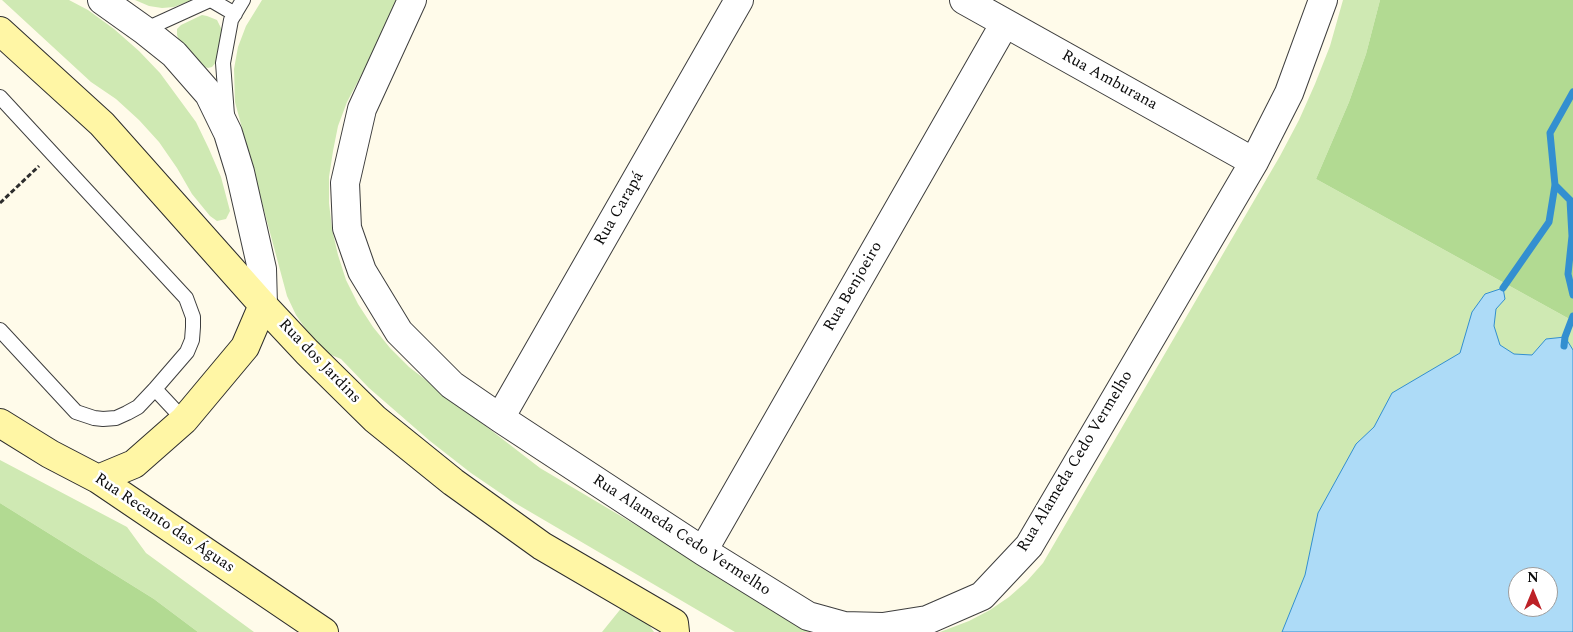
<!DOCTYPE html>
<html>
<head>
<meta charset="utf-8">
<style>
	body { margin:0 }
	#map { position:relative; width:1573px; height:632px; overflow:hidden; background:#fffbea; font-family:Spectral,serif }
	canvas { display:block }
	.north { position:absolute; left:1508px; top:567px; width:50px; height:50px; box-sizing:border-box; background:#fff; border:1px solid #9d9d9d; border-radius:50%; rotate:0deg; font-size:14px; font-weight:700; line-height:20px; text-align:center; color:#0b0b0b }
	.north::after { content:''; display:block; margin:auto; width:18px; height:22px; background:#bd2127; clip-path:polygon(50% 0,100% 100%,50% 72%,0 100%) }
</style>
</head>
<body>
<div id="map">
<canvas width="1573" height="632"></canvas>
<div class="north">N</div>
</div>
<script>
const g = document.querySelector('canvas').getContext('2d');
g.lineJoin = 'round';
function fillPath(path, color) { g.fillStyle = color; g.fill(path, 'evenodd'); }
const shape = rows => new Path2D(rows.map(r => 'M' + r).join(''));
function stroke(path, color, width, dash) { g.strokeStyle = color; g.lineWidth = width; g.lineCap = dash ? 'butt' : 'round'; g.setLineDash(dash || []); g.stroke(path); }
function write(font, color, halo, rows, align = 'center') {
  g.font = font + ' Spectral,serif'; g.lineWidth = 5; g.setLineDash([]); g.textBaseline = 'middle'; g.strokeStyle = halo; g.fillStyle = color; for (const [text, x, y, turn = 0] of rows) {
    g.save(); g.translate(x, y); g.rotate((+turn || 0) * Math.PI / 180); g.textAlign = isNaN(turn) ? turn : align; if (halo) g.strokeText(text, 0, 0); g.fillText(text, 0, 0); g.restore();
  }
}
fillPath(shape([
	[2,0,69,0,88,10,114,29,139,51,160,73,196,122,209,149,221,177,230,211,226,219,217,221,210,216,192,194,177,168,159,142,139,120,116,99,91,82],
	[135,0,192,0,174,7,162,8,149,6],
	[262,0,401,0,347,102,338,126,333,151,329,177,329,203,332,229,338,255,346,280,358,304,373,327,390,348,409,367,540,468,809,628,822,632,735,632,515,503,471,473,430,441,369,388,341,359,324,352,309,334,296,315,287,296,235,102,234,69,238,47,246,26],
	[1343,0,1380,0,1366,54,1349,102,1316,179,1573,321,1573,632,940,632,969,621,990,610,1009,597,1027,581,1043,563,1280,156,1299,120,1315,84,1330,46],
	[1518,577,1548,577,1548,607,1518,607],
	[202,15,207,16,217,20,223,32,218,60,212,67,208,68,199,65,179,40,177,35,177,29,181,25],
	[0,460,127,527,146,553,254,632,198,632,154,599,0,503],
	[623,606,647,622,654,632,602,632]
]), '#cfe9b3');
fillPath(shape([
	[1380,0,1573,0,1573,321,1316,179,1349,102,1366,54],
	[0,503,154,599,198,632,0,632]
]), '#b2da92');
const water = shape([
	[1503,288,1505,299,1496,309,1494,326,1500,345,1514,354,1532,355,1546,339,1565,337,1573,350,1573,632,1282,632,1305,575,1318,513,1356,444,1374,427,1392,393,1460,353,1472,312,1485,294,1503,288],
	[1518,577,1548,577,1548,607,1518,607,1518,577]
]);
fillPath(water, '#addbf7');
stroke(water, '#338fd0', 1);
stroke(shape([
	[1555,185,1570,200,1572,236,1568,274,1573,295],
	[1503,288,1549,222,1555,185,1550,133,1573,92],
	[1564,346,1565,337,1573,316]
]), '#338fd0', 7);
const lane = shape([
	[211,0,235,14],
	[144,30,210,0],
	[0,97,186,298,193,317,193,327,192,340,187,352,155,389,138,407,127,413,116,418,103,419,94,418,76,412,0,330],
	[227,115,223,63,231,20,243,0],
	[155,389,184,420]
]);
const street = shape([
	[102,0,144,30,174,54,209,94,228,133,240,172,262,269,263,305],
	[412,0,362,109,345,183,347,228,362,271,399,332,452,385,500,418,703,551,808,616,844,626,883,627,927,620,982,596,1029,546,1254,162,1289,93,1323,0],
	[964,0,1254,162],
	[500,418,739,0],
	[703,551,1005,23]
]);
const secondary = shape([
	[0,31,102,124,263,305,307,352,375,419,453,482,542,546,674,623,675,632],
	[0,423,50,454,98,479,324,632],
	[98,479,134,464,184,420,245,347,263,305]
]);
stroke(lane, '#3e3e3e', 16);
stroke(street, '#3e3e3e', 30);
stroke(secondary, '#2d2d2d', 30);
stroke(shape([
	[0,203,39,166]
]), '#2d2d2d', 3, [5, 2.5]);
stroke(lane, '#fff', 14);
stroke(street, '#fff', 28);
stroke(secondary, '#fff6a5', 28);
write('16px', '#0b0b0b', '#fff', [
	["Rua Amburana",1109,81,29],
	["Rua Carapá",620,209,-60],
	["Rua Benjoeiro",854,287,-60],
	["Rua dos Jardins",319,362,46],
	["Rua Alameda Cedo Vermelho",1076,462,-59],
	["Rua Recanto das Águas",164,524,34],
	["Rua Alameda Cedo Vermelho",681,536,33]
]);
</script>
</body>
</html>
